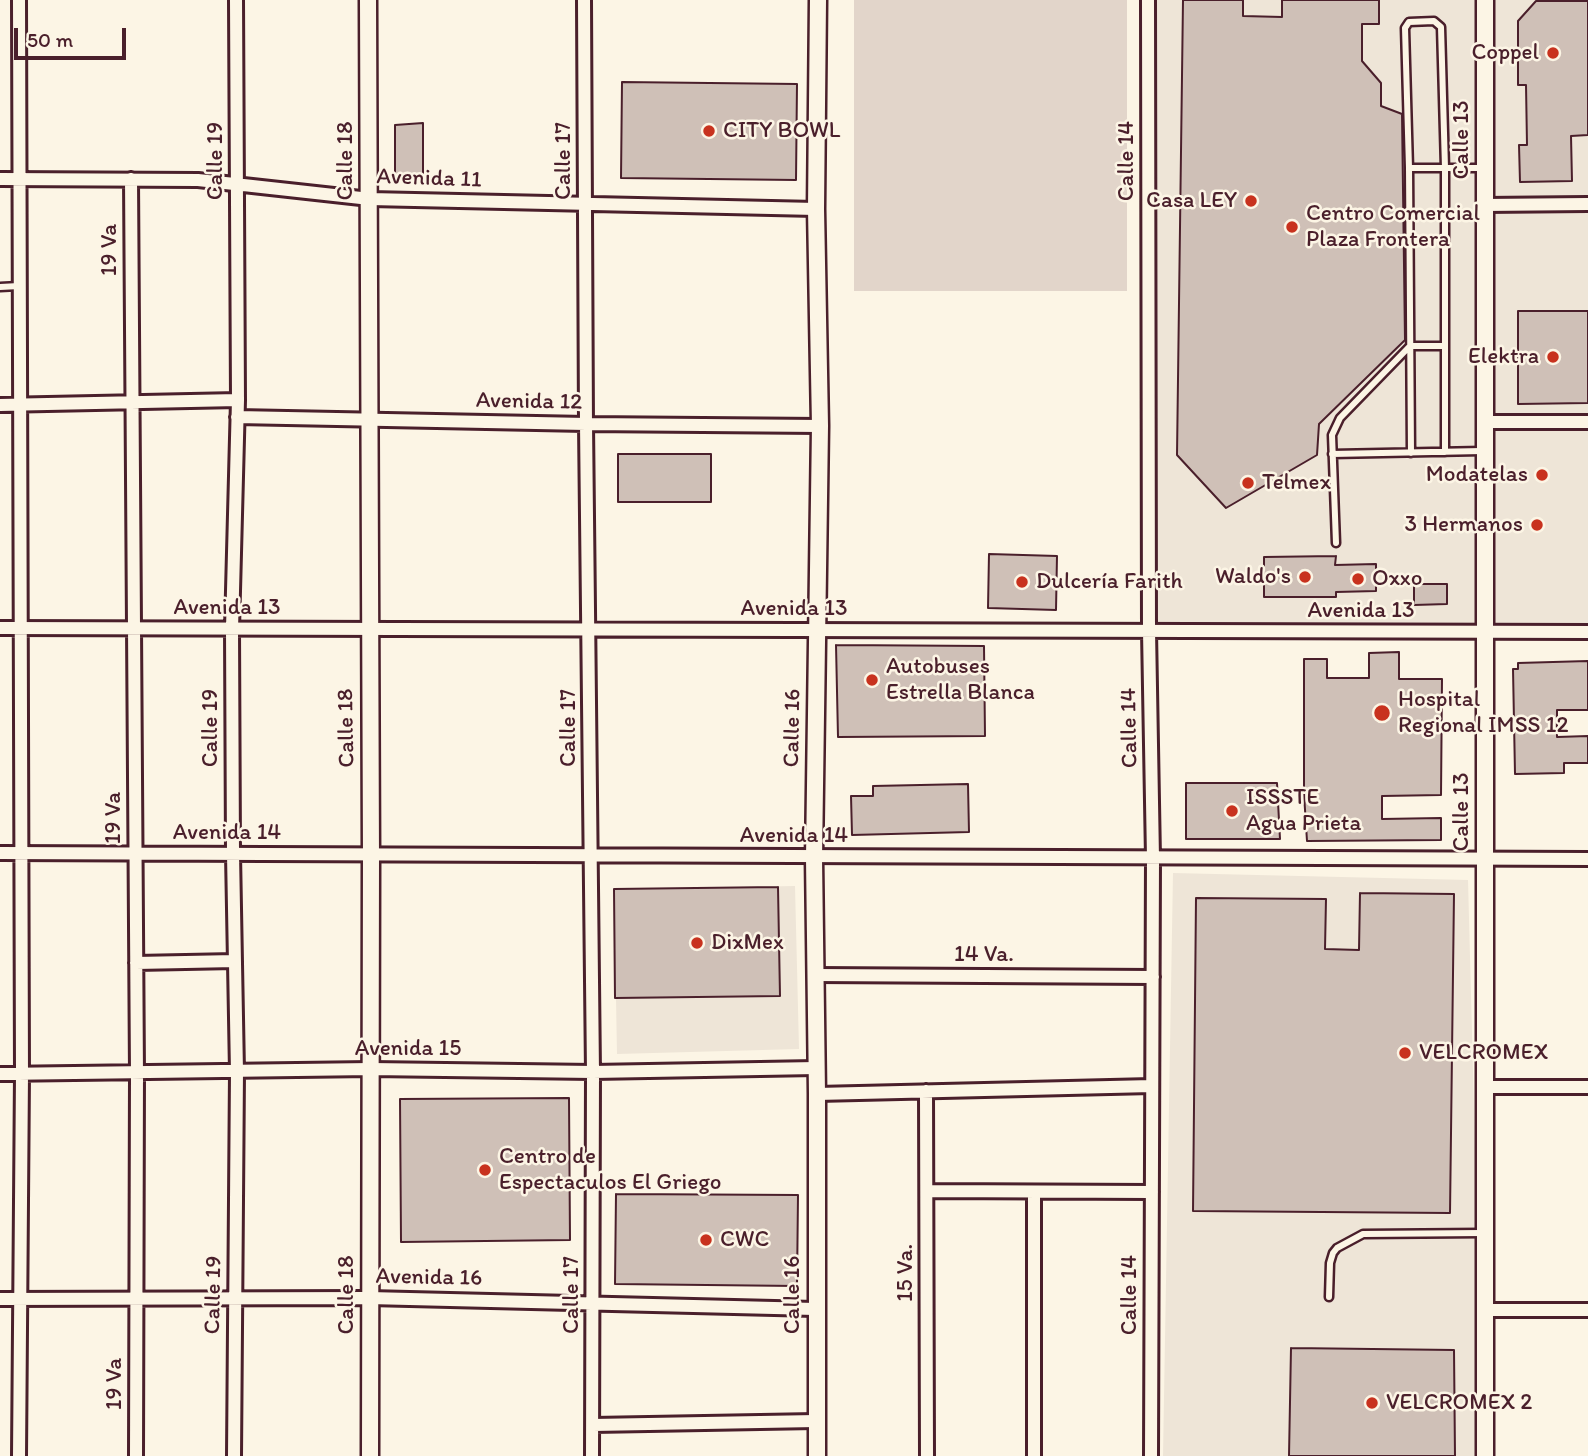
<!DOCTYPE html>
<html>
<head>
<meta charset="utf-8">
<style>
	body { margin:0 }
	#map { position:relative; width:1588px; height:1456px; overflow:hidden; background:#fcf5e5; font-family:Itim,sans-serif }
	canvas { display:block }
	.scale { position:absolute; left:14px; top:28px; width:112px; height:32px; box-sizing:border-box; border:4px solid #4a1f2b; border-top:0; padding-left:9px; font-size:21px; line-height:24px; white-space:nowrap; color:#4a1f2b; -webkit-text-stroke:5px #fcf5e5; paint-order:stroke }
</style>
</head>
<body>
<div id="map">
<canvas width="1588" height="1456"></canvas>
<div class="scale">50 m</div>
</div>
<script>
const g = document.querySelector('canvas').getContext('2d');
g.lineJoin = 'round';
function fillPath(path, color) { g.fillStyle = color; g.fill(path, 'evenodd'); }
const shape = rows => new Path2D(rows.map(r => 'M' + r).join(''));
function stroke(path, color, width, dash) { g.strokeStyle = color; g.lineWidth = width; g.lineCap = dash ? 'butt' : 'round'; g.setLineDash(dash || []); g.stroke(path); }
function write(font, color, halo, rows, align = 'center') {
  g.font = font + ' Itim,sans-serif'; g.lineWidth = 5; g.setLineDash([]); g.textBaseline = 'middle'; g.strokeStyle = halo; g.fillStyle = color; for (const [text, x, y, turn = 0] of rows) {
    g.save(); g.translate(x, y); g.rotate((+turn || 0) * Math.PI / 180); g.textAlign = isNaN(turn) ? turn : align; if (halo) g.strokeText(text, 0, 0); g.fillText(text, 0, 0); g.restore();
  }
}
fillPath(shape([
	[1148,0,1588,0,1588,632,1149,631],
	[1173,873,1468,880,1483,1456,1163,1456],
	[795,886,799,1049,617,1054,614,889]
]), '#eee5d7');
fillPath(shape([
	[854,0,1127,0,1127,291,854,291]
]), '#e2d5ca');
const building = shape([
	[1183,0,1243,0,1243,16,1282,17,1282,0,1379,0,1379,24,1362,24,1362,61,1381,83,1381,106,1402,114,1405,340,1319,424,1317,455,1226,508,1177,455,1183,0],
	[1536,1,1588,1,1588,135,1571,136,1572,181,1520,182,1519,145,1527,145,1526,85,1518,85,1518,21,1536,1],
	[622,82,797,84,796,180,621,178,622,82],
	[423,123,423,178,395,179,395,125,423,123],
	[1518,311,1588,311,1588,403,1518,404,1518,311],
	[618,454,711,454,711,502,618,502,618,454],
	[989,554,1057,556,1056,610,988,608,989,554],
	[1336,556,1335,565,1376,564,1376,591,1336,592,1336,597,1264,597,1264,557,1336,556],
	[1414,584,1447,584,1447,604,1414,605,1414,584],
	[836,645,984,646,985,736,838,737,836,645],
	[1399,652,1399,679,1442,679,1441,795,1382,796,1382,819,1441,818,1441,840,1307,841,1304,794,1304,659,1327,659,1327,678,1369,678,1369,653,1399,652],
	[1588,661,1588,710,1557,710,1557,737,1588,736,1588,763,1564,763,1564,773,1515,774,1513,669,1518,669,1518,663,1588,661],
	[1186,783,1277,783,1280,839,1186,839,1186,783],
	[968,784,969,832,852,835,851,796,873,796,873,786,968,784],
	[778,887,780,996,615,998,614,889,778,887],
	[1360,893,1454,894,1450,1213,1193,1211,1196,898,1326,899,1325,949,1359,950,1360,893],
	[569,1098,570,1240,401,1242,400,1099,569,1098],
	[616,1194,798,1195,797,1286,615,1284,616,1194],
	[1291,1348,1454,1350,1455,1456,1289,1456,1291,1348]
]);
fillPath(building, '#cfc0b7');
stroke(building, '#4a1f2b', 2);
const lane = shape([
	[1409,168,1482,168],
	[0,287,19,286],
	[1411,453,1409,168,1405,28,1409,22,1434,21,1441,27,1445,168,1445,452],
	[1332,454,1482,451],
	[1336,543,1332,435,1340,418,1410,346,1445,346],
	[1329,1297,1330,1263,1333,1253,1337,1248,1363,1234,1483,1233]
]);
const street = shape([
	[19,0,22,1074,19,1456],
	[584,0,586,424,593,1072,592,1456],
	[1148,0,1149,631,1153,858,1151,1456],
	[0,179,198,180,370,199,816,209],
	[131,179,137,1073,136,1456],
	[1484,205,1588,204],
	[0,405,238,400],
	[237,417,586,424,820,426],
	[1484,422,1588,422],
	[0,628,1588,632],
	[0,853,1588,859],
	[136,963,235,961],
	[815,975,1153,977],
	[0,1074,371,1069,593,1072,816,1068],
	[1485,1087,1588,1087],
	[926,1091,927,1456],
	[817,1094,1152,1086],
	[927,1191,1152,1192],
	[1034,1192,1034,1456],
	[0,1299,369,1298,815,1309],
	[1485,1310,1588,1310],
	[593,1425,816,1421],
	[234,1456,237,1072,233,854,232,629,238,400,236,0]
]);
const secondary = shape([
	[368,0,371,855,370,1456],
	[1485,0,1485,1456],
	[817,1456,817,1094,814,858,820,426,816,209,818,0]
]);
stroke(lane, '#4a1f2b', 11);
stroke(street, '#4a1f2b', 18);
stroke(secondary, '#4a1f2b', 21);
stroke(lane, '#fcf5e5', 6);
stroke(street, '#fcf5e5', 12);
stroke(secondary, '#fcf5e5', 16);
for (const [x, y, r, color] of [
	[1553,53,7,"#c8321e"],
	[709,131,7,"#c8321e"],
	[1251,201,7,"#c8321e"],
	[1292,227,7,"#c8321e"],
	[1553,357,7,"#c8321e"],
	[1542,475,7,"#c8321e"],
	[1248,483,7,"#c8321e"],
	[1537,525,7,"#c8321e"],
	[1305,577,7,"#c8321e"],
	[1358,579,7,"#c8321e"],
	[1022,582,7,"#c8321e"],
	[872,680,7,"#c8321e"],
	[1382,713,9,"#c8321e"],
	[1232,811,7,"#c8321e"],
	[697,943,7,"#c8321e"],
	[1405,1053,7,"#c8321e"],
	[485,1170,7,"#c8321e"],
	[706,1240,7,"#c8321e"],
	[1372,1403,7,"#c8321e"]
]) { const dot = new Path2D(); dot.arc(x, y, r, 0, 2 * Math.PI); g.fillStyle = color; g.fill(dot); stroke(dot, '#fcf5e5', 2.5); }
write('23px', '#4a1f2b', '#fcf5e5', [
	["Coppel",1539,53,"right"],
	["CITY BOWL",723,131],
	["Casa LEY",1237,201,"right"],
	["Centro Comercial",1306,214],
	["Plaza Frontera",1306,240],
	["Elektra",1539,357,"right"],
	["Modatelas",1528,475,"right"],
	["Telmex",1262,483],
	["3 Hermanos",1523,525,"right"],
	["Waldo's",1291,577,"right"],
	["Oxxo",1372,579],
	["Dulcería Farith",1036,582],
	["Autobuses",886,667],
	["Estrella Blanca",886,693],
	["Hospital",1398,700],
	["Regional IMSS 12",1398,726],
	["ISSSTE",1246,798],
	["Agua Prieta",1246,824],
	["DixMex",711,943],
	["VELCROMEX",1419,1053],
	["Centro de",499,1157],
	["Espectaculos El Griego",499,1183],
	["CWC",720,1240],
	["VELCROMEX 2",1386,1403]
], 'left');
write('23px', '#4a1f2b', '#fcf5e5', [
	["Calle 13",1462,140,-90],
	["Calle 19",216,161,-90],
	["Calle 18",346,161,-90],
	["Calle 17",564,161,-90],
	["Calle 14",1127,161,-90],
	["Avenida 11",429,179,2],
	["19 Va",110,250,-90],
	["Avenida 12",529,402,1],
	["Avenida 13",227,608],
	["Avenida 13",794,609],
	["Avenida 13",1361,611],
	["Calle 19",211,728,-90],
	["Calle 18",347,728,-91],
	["Calle 17",569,728,-90],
	["Calle 16",793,728,-89],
	["Calle 14",1130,728,-91],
	["Calle 13",1462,812,-90],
	["19 Va",114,818,-90],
	["Avenida 14",227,833],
	["Avenida 14",794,836],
	["14 Va.",984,955],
	["Avenida 15",408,1049],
	["15 Va.",906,1273,-90],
	["Avenida 16",429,1278,1],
	["Calle 19",214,1295,-89],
	["Calle 18",347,1295,-90],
	["Calle 17",572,1295,-90],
	["Calle 16",793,1295,-90],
	["Calle 14",1130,1295,-90],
	["19 Va",115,1384,-90]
]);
</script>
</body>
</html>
